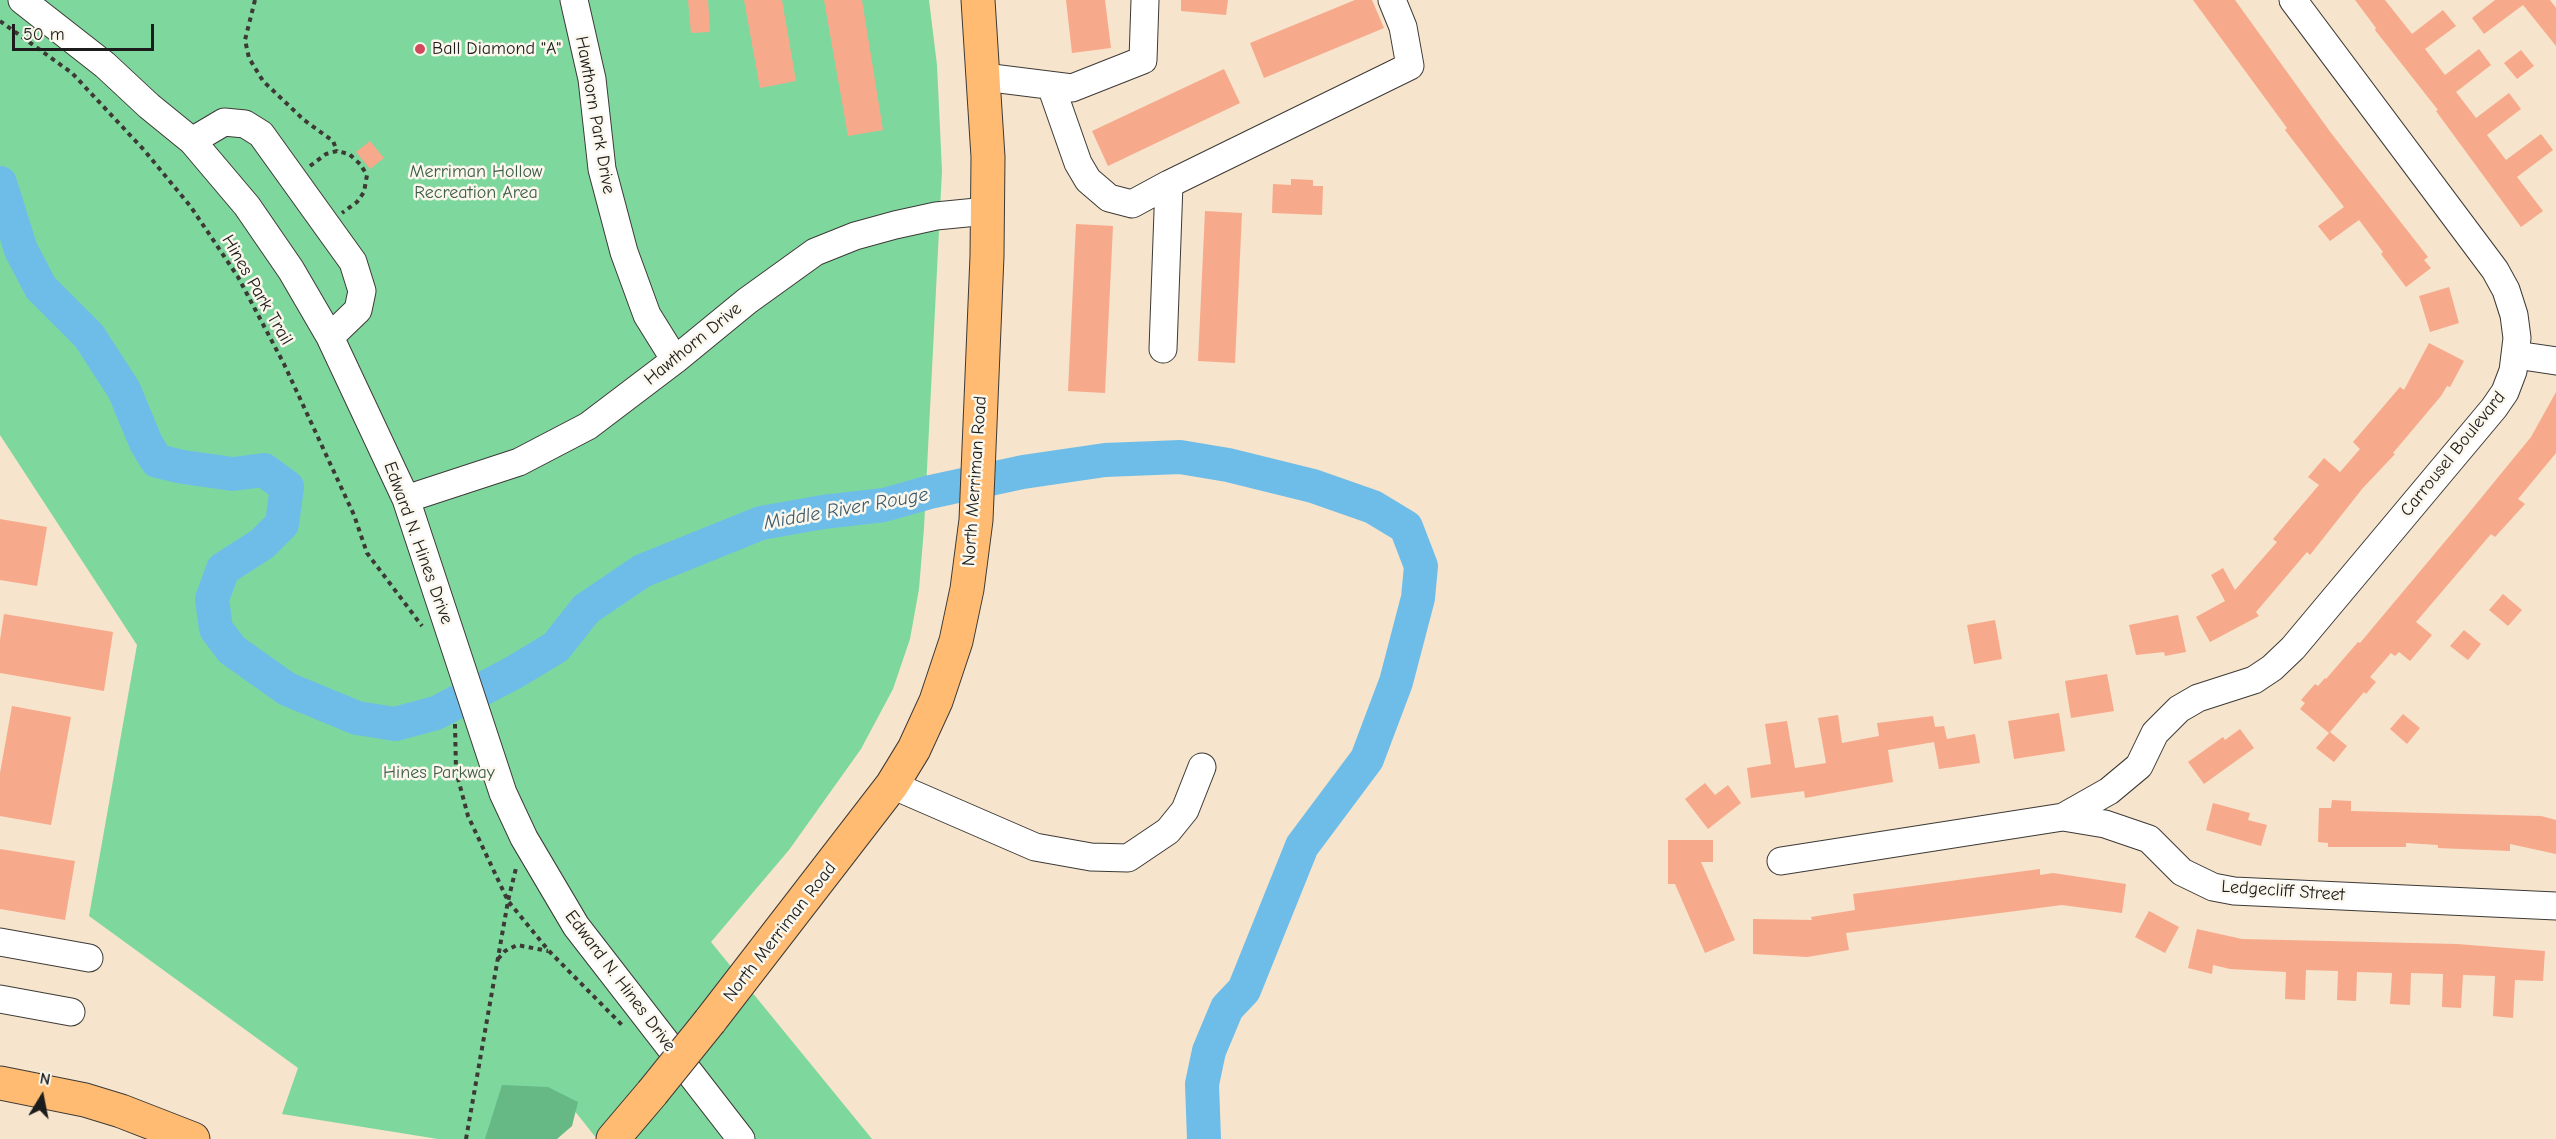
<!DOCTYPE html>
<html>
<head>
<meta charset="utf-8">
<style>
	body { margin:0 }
	#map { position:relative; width:2556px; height:1139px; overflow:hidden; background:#f6e4cc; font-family:"Comic Neue",sans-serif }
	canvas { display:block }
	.north { position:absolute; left:12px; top:1067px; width:60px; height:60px; -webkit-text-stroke:4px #fbf7ec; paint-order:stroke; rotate:10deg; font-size:16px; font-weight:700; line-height:24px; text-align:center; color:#1c1c1c }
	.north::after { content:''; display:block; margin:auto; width:21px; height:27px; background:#1c1c1c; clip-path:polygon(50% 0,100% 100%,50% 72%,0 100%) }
	.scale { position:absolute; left:12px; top:24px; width:142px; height:27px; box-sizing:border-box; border:3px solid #1c1c1c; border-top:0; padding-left:8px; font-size:18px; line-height:21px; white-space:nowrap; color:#1c1c1c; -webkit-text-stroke:4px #fbf7ec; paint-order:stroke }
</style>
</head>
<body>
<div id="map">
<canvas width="2556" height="1139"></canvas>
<div class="north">N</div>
<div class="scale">50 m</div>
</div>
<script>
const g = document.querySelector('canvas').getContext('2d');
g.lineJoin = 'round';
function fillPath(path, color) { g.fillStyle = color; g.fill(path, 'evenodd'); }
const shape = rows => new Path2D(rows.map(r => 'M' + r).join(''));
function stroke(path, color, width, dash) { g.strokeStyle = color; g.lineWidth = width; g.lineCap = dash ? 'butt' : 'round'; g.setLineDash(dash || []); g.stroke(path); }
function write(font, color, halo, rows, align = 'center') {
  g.font = font + ' "Comic Neue",sans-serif'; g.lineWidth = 5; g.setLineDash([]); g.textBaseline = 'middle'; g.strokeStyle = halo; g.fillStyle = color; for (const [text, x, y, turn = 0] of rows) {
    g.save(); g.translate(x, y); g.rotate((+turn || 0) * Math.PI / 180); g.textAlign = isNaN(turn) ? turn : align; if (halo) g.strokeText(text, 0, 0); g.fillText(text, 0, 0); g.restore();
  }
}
fillPath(shape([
	[0,0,929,0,937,65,942,171,924,528,919,589,910,639,893,689,861,749,789,850,711,942,872,1139,597,1139,570,1105,540,1139,438,1139,282,1114,298,1068,89,916,137,645,0,435]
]), '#7ed89e');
fillPath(shape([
	[502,1085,548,1087,578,1102,572,1126,557,1139,485,1139]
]), '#66b885');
stroke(shape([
	[0,183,21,250,41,288,89,336,124,390,146,443,157,461,183,467,233,474,264,470,287,487,282,524,262,544,223,569,212,599,216,629,232,650,287,689,357,718,395,724,436,713,513,673,556,647,586,609,642,571,761,523,823,512,884,505,930,492,1023,472,1105,460,1180,457,1228,465,1313,486,1373,507,1406,527,1421,566,1418,598,1396,682,1367,759,1302,846,1244,990,1227,1008,1209,1051,1202,1084,1204,1139]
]), '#6ebde9', 34);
fillPath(shape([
	[688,0,708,0,710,32,691,33],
	[744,0,782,0,796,81,760,88],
	[824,0,862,0,883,130,848,136],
	[1066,0,1105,0,1111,48,1072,53],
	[1181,0,1228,0,1226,15,1181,11],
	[1355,0,1372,0,1384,28,1264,78,1250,43],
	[2193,0,2235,0,2331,133,2428,257,2424,260,2431,268,2406,287,2381,254,2383,252,2359,220,2330,241,2318,226,2344,207,2285,130,2287,128],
	[2355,0,2385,0,2412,34,2443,10,2456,26,2425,49,2445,75,2479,49,2491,65,2456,92,2476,118,2509,93,2521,109,2487,135,2506,160,2541,134,2553,150,2517,177,2543,211,2521,227,2436,111,2438,110,2375,30,2376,28],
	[2495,0,2550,0,2556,8,2556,46,2523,5,2484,34,2472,18],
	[2521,50,2534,66,2517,79,2504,63],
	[1224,69,1240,103,1108,166,1092,131],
	[370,141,384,158,370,169,356,152],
	[1291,179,1313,180,1313,186,1323,186,1322,215,1272,213,1273,184,1291,185],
	[1205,211,1242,213,1235,363,1198,361],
	[1076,224,1113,226,1105,393,1068,391],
	[2449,287,2459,323,2430,332,2419,296],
	[2429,343,2464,361,2450,387,2447,386,2441,396,2393,453,2395,454,2362,489,2310,555,2307,552,2256,612,2259,616,2210,642,2196,617,2225,601,2211,575,2223,568,2235,590,2277,542,2273,539,2319,485,2308,477,2324,458,2340,472,2360,449,2353,442,2400,387,2404,390],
	[2556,392,2556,453,2518,499,2525,504,2495,537,2491,534,2416,622,2432,635,2410,661,2399,652,2395,656,2391,653,2370,677,2376,682,2366,694,2364,692,2330,732,2347,746,2334,762,2316,748,2329,733,2300,709,2305,703,2301,700,2315,684,2318,686,2325,678,2326,679,2358,642,2360,643,2468,514,2531,437],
	[0,519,47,527,37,586,0,580],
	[2503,594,2522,610,2508,626,2489,610],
	[4,614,113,632,104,691,0,673,0,640],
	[2178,615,2186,652,2165,656,2164,652,2136,655,2129,625],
	[1995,620,2002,659,1974,664,1967,625],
	[2464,630,2481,644,2468,660,2450,646],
	[2107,674,2114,711,2071,718,2065,681],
	[12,706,71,717,51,825,0,816,0,773],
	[2059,713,2065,751,2014,759,2008,721],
	[2403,714,2420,728,2407,744,2390,729],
	[1838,715,1842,743,1879,736,1877,723,1933,716,1935,727,1944,726,1947,739,1975,734,1980,763,1939,769,1934,742,1888,750,1893,782,1805,798,1804,791,1751,798,1747,768,1771,764,1765,724,1787,721,1795,768,1826,763,1818,718],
	[2240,729,2254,748,2204,784,2188,762,2223,737,2225,740],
	[1705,783,1715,795,1728,785,1741,803,1708,829,1685,799],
	[2332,800,2351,801,2351,811,2541,816,2556,820,2556,854,2510,844,2510,851,2438,848,2438,845,2406,843,2406,847,2328,847,2328,843,2318,842,2319,808,2331,808],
	[2213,803,2250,813,2248,820,2267,825,2261,846,2206,830],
	[1668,840,1713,840,1713,862,1701,862,1735,940,1705,953,1675,884,1668,884],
	[0,849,75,861,65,920,0,909],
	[2040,869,2040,875,2053,873,2126,884,2122,913,2062,905,1846,933,1849,950,1807,957,1753,954,1753,919,1812,920,1811,917,1855,910,1853,894],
	[2149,911,2179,927,2165,953,2135,937],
	[2197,929,2242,939,2457,944,2545,951,2543,981,2515,980,2513,1018,2493,1016,2495,976,2463,975,2461,1008,2442,1007,2443,974,2411,973,2410,1005,2390,1004,2392,973,2357,972,2356,1001,2337,1000,2338,971,2306,970,2305,1000,2285,999,2286,972,2230,969,2213,965,2212,974,2188,968]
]), '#f7a98b');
const minor = shape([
	[22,0,105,65,149,106,192,141,247,206,291,270,330,337,406,499,503,793,524,838,576,926,741,1139],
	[574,0,592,79,602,169,624,252,647,315,675,360],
	[984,77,1072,88,1143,60,1145,0],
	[1051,86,1078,163,1088,180,1109,198,1132,204,1169,184],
	[192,141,224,122,245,124,261,134,353,262,362,291,358,310,330,337],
	[1163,349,1169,184,1410,66,1403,27,1392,0],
	[2516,355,2556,361],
	[406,499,519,462,588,426,675,360,747,301,815,252,855,236,895,225,936,216,987,211],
	[892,785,1035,847,1091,857,1128,858,1168,831,1185,810,1202,767],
	[2063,817,2109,791,2139,766,2155,733,2179,709,2198,698,2254,680,2272,668,2293,648,2494,408,2505,392,2513,371,2517,338,2514,315,2506,290,2495,270,2293,0],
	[1781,861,2063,817,2105,824,2149,839,2182,872,2213,887,2234,891,2556,906],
	[0,942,89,958],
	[0,999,71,1012]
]);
const major = shape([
	[710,1021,892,785,914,749,936,701,956,641,967,589,976,520,987,256,988,157,978,0],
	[0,1083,85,1100,121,1111,193,1139],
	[613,1139,652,1093]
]);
stroke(minor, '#3d3a36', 29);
stroke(major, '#3d3a36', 35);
stroke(shape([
	[255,0,245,40,249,58,263,81,304,120,333,141,337,151],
	[0,21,72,73,144,150,191,207,238,277,284,364,354,515,367,553,422,626],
	[310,166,326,154,337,151,349,154,360,164,367,175,364,192,357,202,342,213],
	[455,724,456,771,468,816,508,901,549,951,622,1025],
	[498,959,505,951,517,945,548,951],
	[466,1139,508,901,516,868]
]), '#3d3a36', 4, [4.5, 4.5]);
stroke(minor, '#fff', 27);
stroke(major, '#ffbb71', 33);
const majorBridge = shape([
	[652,1093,710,1021]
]);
stroke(majorBridge, '#3d3a36', 35, []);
stroke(majorBridge, '#ffbb71', 33);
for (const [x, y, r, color] of [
	[420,49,6,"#d1495b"]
]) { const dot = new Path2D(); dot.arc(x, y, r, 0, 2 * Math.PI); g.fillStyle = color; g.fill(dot); stroke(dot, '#fbf7ec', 2); }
write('18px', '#1c1c1c', '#fbf7ec', [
	["Ball Diamond \"A\"",432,49]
], 'left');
write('18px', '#1c1c1c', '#fbf7ec', [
	["Hawthorn Park Drive",595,115,80],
	["Hines Park Trail",257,290,60],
	["Hawthorn Drive",693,344,-39],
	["Carrousel Boulevard",2453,454,-51],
	["North Merriman Road",975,481,-86],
	["Edward N. Hines Drive",418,543,70],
	["Ledgecliff Street",2283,891,4],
	["North Merriman Road",780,932,-52],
	["Edward N. Hines Drive",620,981,53]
]);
write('18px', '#3e5e4a', '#fbf7ec', [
	["Merriman Hollow",476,172],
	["Recreation Area",476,193],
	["Hines Parkway",439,773]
]);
write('italic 20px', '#3d5c6e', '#fbf7ec', [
	["Middle River Rouge",846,509,-10]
]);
</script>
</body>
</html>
